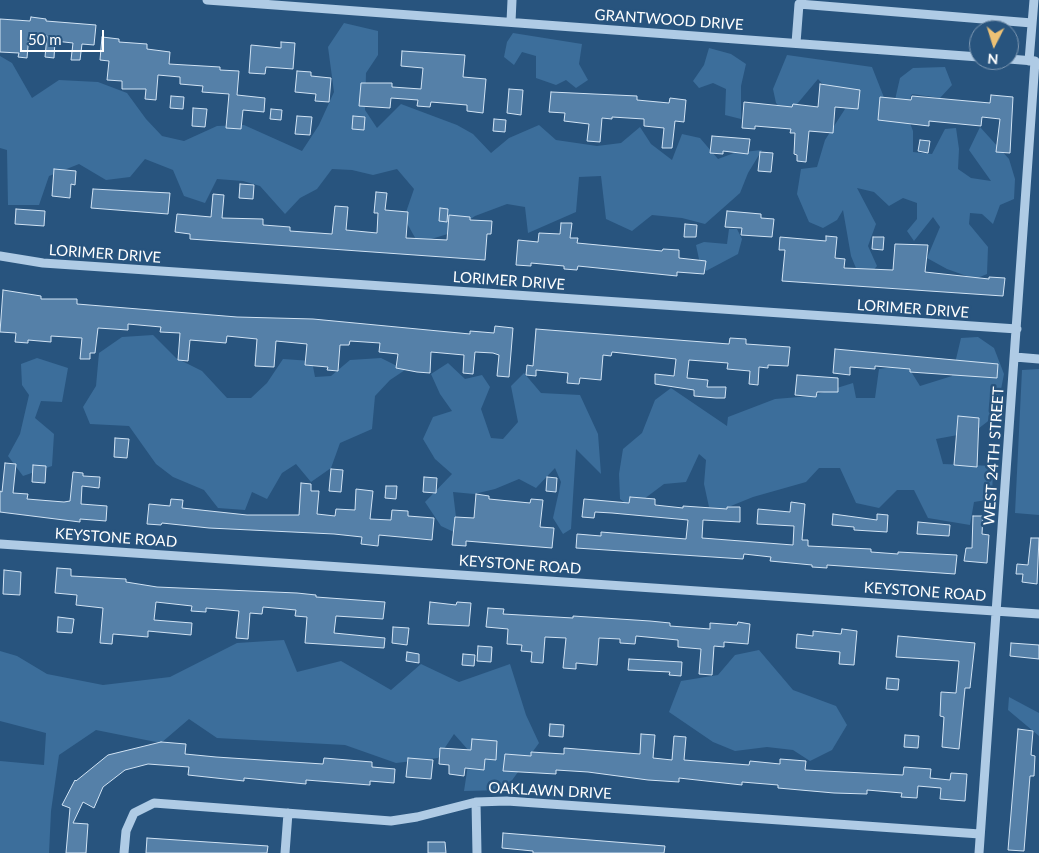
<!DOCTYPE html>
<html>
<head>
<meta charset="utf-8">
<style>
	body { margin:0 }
	#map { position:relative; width:1039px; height:853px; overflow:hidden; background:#28547e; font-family:Lato,sans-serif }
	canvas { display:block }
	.north { position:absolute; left:969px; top:20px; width:50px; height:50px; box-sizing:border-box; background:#28547e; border:1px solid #7e98b2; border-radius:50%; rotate:185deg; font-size:14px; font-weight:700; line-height:20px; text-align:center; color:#fff }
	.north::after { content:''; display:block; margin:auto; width:18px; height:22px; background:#ecc175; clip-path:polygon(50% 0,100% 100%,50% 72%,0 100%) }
	.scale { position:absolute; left:20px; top:30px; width:84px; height:22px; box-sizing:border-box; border:2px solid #fff; border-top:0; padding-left:6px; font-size:15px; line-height:18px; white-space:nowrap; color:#fff; -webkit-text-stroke:4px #28547e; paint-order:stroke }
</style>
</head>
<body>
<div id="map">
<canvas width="1039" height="853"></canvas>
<div class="north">N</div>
<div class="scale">50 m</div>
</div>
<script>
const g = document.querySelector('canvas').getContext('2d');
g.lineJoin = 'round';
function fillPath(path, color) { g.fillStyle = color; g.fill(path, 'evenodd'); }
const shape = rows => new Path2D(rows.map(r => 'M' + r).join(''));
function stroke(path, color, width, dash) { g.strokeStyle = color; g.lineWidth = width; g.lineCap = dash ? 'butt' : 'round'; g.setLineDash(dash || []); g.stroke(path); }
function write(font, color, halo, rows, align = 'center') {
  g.font = font + ' Lato,sans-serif'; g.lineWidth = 5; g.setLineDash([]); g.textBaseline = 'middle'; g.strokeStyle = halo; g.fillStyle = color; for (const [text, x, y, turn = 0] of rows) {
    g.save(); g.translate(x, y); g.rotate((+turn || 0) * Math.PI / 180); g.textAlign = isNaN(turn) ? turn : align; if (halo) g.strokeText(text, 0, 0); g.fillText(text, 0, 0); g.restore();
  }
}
fillPath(shape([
	[344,23,378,31,378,55,366,73,365,110,377,128,401,104,457,125,473,134,491,153,509,138,539,125,556,140,597,146,621,143,640,127,651,144,672,160,682,134,700,138,718,159,734,153,762,150,748,173,740,193,705,224,682,218,652,215,632,231,606,219,601,176,579,177,576,212,528,233,525,207,507,204,475,216,451,233,418,243,404,218,414,189,397,169,373,175,352,170,332,169,317,189,300,198,285,214,260,186,243,181,217,179,205,203,184,196,173,170,145,159,130,177,106,180,79,164,49,176,39,205,8,205,7,150,0,148,0,56,12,63,32,98,59,80,98,82,127,93,146,119,162,136,184,141,217,126,244,125,302,151,319,125,334,92,328,47],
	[513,33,582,44,579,64,588,80,576,88,566,80,556,85,536,78,536,56,522,52,514,65,504,57,507,42],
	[709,48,731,54,746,64,741,86,741,119,725,115,726,89,713,83,699,88,693,81,704,65],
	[787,55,872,67,885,100,894,104,900,78,913,68,945,67,952,85,940,98,912,94,905,110,913,131,913,152,932,154,945,129,956,128,959,149,958,169,971,178,991,181,969,150,980,127,1009,159,1015,179,1014,199,1000,205,993,224,982,214,970,213,969,224,988,247,987,274,975,279,947,269,927,258,940,227,933,217,914,241,907,231,917,219,917,203,903,198,889,206,874,192,857,188,876,224,868,246,877,266,870,274,858,273,851,256,843,210,837,220,823,228,809,222,797,194,801,169,817,167,825,140,845,109,818,79,787,116,776,103,773,89],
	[729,229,737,229,742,239,738,254,706,271,700,264,696,245,704,242,727,244],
	[153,335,176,358,202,371,227,398,251,398,267,383,283,359,312,361,315,377,331,376,350,360,381,358,405,370,390,380,375,396,372,429,340,443,331,468,311,482,296,464,282,473,267,499,252,492,245,510,218,508,204,490,173,477,156,464,129,426,90,424,83,407,96,386,99,353,122,337],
	[978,337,994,348,1004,374,996,415,974,432,936,439,943,464,993,466,992,499,974,502,970,525,928,518,914,490,897,490,879,508,856,503,840,468,819,468,806,482,753,497,721,510,709,507,704,484,706,460,699,454,686,482,664,484,632,508,620,499,619,474,623,449,642,433,655,400,671,388,727,426,728,417,775,399,811,396,853,383,856,398,875,398,879,369,907,365,920,386,952,376,961,338],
	[37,358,68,368,62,402,41,401,35,418,54,434,52,466,23,476,8,456,20,434,29,395,22,385,21,364],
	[448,363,465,379,482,375,490,387,481,409,491,438,503,439,518,422,511,386,524,373,541,393,580,395,598,434,601,474,576,449,571,529,563,534,553,518,561,482,555,468,536,488,519,479,495,489,474,494,453,492,458,534,441,526,425,502,452,474,435,459,423,439,433,417,452,411,440,394,431,374],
	[1039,369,1039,515,1015,513,1022,370],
	[284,640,297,672,341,661,391,690,421,664,459,682,510,664,526,715,539,743,505,790,464,791,470,752,454,734,438,758,396,763,345,745,217,738,189,719,161,743,96,730,59,755,51,811,49,853,0,853,0,761,44,765,46,733,0,721,0,651,17,656,47,674,103,685,170,677,237,643],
	[759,650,793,690,836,706,847,725,832,750,810,761,793,750,767,747,735,751,713,742,669,712,681,681,718,675,735,655],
	[1009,697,1039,713,1039,736,1008,710]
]), '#3c6e9b');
const building = shape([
	[31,17,46,19,46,21,96,25,94,45,82,44,80,60,71,60,73,43,55,41,54,58,45,57,47,36,29,35,27,58,18,57,19,53,0,52,0,19,30,21,31,17],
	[102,37,119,39,119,42,147,44,147,49,170,52,169,64,220,67,220,70,239,71,237,95,265,98,264,112,243,110,241,129,226,128,229,94,202,92,203,86,180,84,180,77,158,75,156,100,145,99,146,89,122,89,122,81,107,80,109,61,100,60,102,37],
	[281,42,295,43,293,69,266,67,265,74,249,73,251,45,281,48,281,42],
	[402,51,465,55,463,77,486,79,483,113,467,111,467,105,431,102,430,107,417,106,418,100,391,98,390,108,359,106,361,83,392,83,392,87,421,89,423,68,401,66,402,51],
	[297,71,311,72,311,76,331,78,329,102,315,101,316,94,295,92,297,71],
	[820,84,860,90,858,109,835,107,833,133,809,131,806,162,797,161,797,155,794,154,795,133,790,133,791,129,755,126,755,129,742,128,744,102,792,107,793,104,818,107,820,84],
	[509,89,523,90,521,115,507,113,509,89],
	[551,92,637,96,637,100,669,103,670,98,686,100,684,122,675,121,672,148,662,148,664,128,644,126,644,119,612,117,612,119,602,118,600,142,587,141,589,124,564,121,565,113,549,112,551,92],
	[991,95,1013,97,1010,153,996,152,1000,119,982,117,981,126,929,121,929,126,878,120,880,97,911,100,912,96,990,103,991,95],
	[171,96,184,97,183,109,170,108,171,96],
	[193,108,207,109,205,127,192,126,193,108],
	[271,109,282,110,281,120,270,119,271,109],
	[297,116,312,117,310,135,295,134,297,116],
	[353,116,365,117,364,130,352,129,353,116],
	[494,119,506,120,505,132,493,131,494,119],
	[712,136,750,139,748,154,723,151,723,154,710,153,712,136],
	[920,140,930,141,928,153,918,151,920,140],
	[760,152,773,153,771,172,758,171,760,152],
	[54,169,76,171,75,185,71,184,70,198,52,196,54,169],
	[240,184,254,185,253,199,239,198,240,184],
	[93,189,170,193,168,214,91,208,93,189],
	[376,192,387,193,385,210,408,212,406,238,447,240,449,215,470,217,470,220,492,221,491,234,487,234,485,260,190,239,190,234,175,232,177,214,211,217,213,194,224,195,222,218,263,219,263,225,290,227,290,231,332,234,335,206,348,207,346,230,377,233,378,213,374,213,376,192],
	[440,208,448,209,447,222,439,221,440,208],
	[16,209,45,211,44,226,15,224,16,209],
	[727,211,761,214,761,218,774,219,772,237,741,235,742,228,725,227,727,211],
	[561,223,572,223,570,238,578,238,577,243,662,251,663,249,679,250,679,258,706,261,704,274,677,272,677,276,578,266,577,270,564,269,564,266,531,263,531,266,516,265,518,240,538,242,539,233,560,234,561,223],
	[685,224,697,225,696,237,684,237,685,224],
	[826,236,837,237,835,258,845,259,844,268,893,270,895,244,928,245,925,272,989,279,989,277,1005,278,1003,296,782,281,785,250,779,250,780,237,826,241,826,236],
	[873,237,884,237,883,250,872,249,873,237],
	[3,290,41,296,41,299,77,299,77,304,237,317,313,319,470,334,470,331,494,333,495,326,513,328,509,377,497,376,499,355,493,353,475,352,473,374,463,373,464,355,431,352,430,373,417,372,396,368,398,354,379,352,380,343,350,341,349,345,340,345,338,371,327,370,328,367,305,365,307,344,276,341,274,367,255,366,257,339,227,336,226,343,190,340,188,361,178,360,180,333,160,332,161,327,128,324,128,330,98,328,95,353,90,353,90,359,80,359,82,338,51,336,51,342,28,340,28,343,15,342,16,333,0,332,3,290],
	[536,329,729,344,730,338,746,339,746,344,790,347,788,366,768,365,768,368,759,367,758,385,749,384,750,371,727,369,728,363,689,360,687,378,708,380,707,387,726,387,725,398,716,398,694,396,694,390,655,384,655,374,674,376,676,359,612,352,611,356,603,355,601,380,580,378,579,384,567,383,568,373,536,370,536,376,526,375,527,365,533,366,536,329],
	[835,349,998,364,997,378,910,372,910,369,875,366,875,369,850,367,850,375,833,373,835,349],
	[797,375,838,378,838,392,817,392,816,397,795,395,797,375],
	[958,416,979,418,977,467,954,465,958,416],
	[115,438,129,439,127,458,114,457,115,438],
	[5,463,16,464,13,493,28,494,27,499,64,502,70,501,73,472,83,473,83,476,100,477,99,488,82,486,81,504,107,506,106,521,80,519,80,522,0,512,0,491,2,492,5,463],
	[33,465,46,466,45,483,32,482,33,465],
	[331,469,343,470,341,492,329,491,331,469],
	[424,477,437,478,436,493,423,492,424,477],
	[547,477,557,478,556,492,546,491,547,477],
	[301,483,311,484,311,491,319,491,317,514,335,516,336,509,355,510,356,489,373,491,370,519,391,520,392,510,408,511,408,516,434,518,432,540,379,535,378,546,361,544,362,537,334,534,209,528,162,523,161,525,147,524,149,504,170,506,171,499,183,500,182,508,247,515,299,515,301,483],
	[386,486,397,486,396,499,385,498,386,486],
	[476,494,489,496,489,499,530,503,531,499,543,500,540,527,554,528,552,548,466,541,466,546,452,545,455,517,474,518,476,494],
	[630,497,655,499,655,505,683,508,683,506,727,509,727,507,740,507,740,522,703,520,702,538,793,545,794,526,757,524,758,509,790,512,791,502,805,504,802,540,808,540,808,546,871,549,871,552,898,554,898,552,957,555,955,574,827,565,827,568,812,567,812,565,770,561,771,557,744,554,743,559,576,548,577,534,601,536,601,532,686,539,688,520,612,513,595,512,594,518,582,517,584,499,629,503,630,497],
	[833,514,877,520,877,514,888,515,887,532,854,530,854,527,832,525,833,514],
	[973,516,983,516,982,534,989,535,987,563,964,561,966,548,972,548,973,516],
	[918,522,950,525,949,536,917,534,918,522],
	[1031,538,1039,538,1037,584,1022,582,1023,574,1016,574,1017,564,1028,565,1031,538],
	[57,568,71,569,71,576,126,579,126,582,157,587,297,593,316,595,316,597,385,602,383,619,336,616,334,633,385,638,384,648,305,643,307,617,295,616,296,610,263,607,262,614,250,613,248,639,236,638,239,611,206,608,206,612,191,611,192,606,156,602,154,620,192,623,191,635,148,631,148,637,113,634,112,644,100,643,103,608,76,605,77,595,55,593,57,568],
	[4,570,21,572,20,595,3,594,4,570],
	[430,602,456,605,457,602,471,603,469,626,428,624,430,602],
	[488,608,504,609,503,614,573,618,573,616,650,621,670,623,670,626,710,629,710,623,737,625,738,622,750,624,748,644,724,642,724,647,714,646,712,675,699,674,701,649,678,647,678,640,636,636,635,644,620,643,620,639,599,638,597,665,576,663,576,669,563,668,566,638,545,637,543,663,531,662,532,652,521,651,522,645,507,644,508,629,486,627,488,608],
	[58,617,74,619,72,633,57,632,58,617],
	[393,627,409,628,407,645,392,643,393,627],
	[842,629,857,631,854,665,839,664,840,652,796,648,797,634,813,636,813,631,841,634,842,629],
	[898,636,975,643,970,688,965,688,959,749,942,747,944,717,940,716,941,692,956,693,959,661,896,657,898,636],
	[1011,643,1039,645,1039,659,1010,656,1011,643],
	[478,646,492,647,491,662,477,661,478,646],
	[407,652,419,654,419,663,406,661,407,652],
	[463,654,475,655,474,666,462,665,463,654],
	[629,659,682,662,681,676,669,675,670,672,628,670,629,659],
	[887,678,899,679,898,690,886,689,887,678],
	[550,724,564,725,563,737,549,736,550,724],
	[1018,729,1033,731,1031,755,1035,756,1034,776,1030,776,1024,851,1008,850,1018,729],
	[641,734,655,735,653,758,672,760,674,736,686,737,684,760,749,765,750,761,780,764,780,759,806,761,805,770,903,775,904,767,931,769,930,778,950,780,951,773,967,774,965,801,940,799,941,788,918,786,917,798,901,797,902,793,867,790,867,794,834,793,778,788,778,785,742,782,742,785,679,778,679,782,648,780,588,772,556,770,556,774,503,771,505,754,531,756,531,752,564,754,564,748,640,754,641,734],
	[905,735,919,736,918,748,904,747,905,735],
	[472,739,497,741,496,760,485,759,484,770,465,768,464,776,449,774,449,765,439,764,440,748,471,750,472,739],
	[161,742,186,744,185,754,216,757,323,764,324,758,372,762,372,767,395,769,394,783,370,781,370,785,306,780,306,784,244,778,244,781,188,775,189,767,148,764,125,770,103,787,94,808,83,802,73,823,88,824,86,853,66,853,70,808,62,805,75,780,76,781,108,755,161,742],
	[408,758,433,760,431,779,406,777,408,758],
	[503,833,665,846,664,853,533,853,533,851,502,848,503,833],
	[147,838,268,846,267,853,146,853,147,838],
	[428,842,445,842,446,853,428,853,428,842]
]);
fillPath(building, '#5580a8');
stroke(building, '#d1e3f4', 1);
stroke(shape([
	[207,0,979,57],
	[511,22,512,0],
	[796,43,799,4,1032,23],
	[1009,59,1034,61],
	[1029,61,1034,0],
	[0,256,43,263,1017,329],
	[1015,357,1039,359],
	[0,544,1039,614],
	[476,802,477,853],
	[124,853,126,831,134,813,154,803,391,821,417,817,476,802,507,801,980,834],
	[285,853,288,813],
	[979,853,1035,61]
]), '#afcbe5', 9);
write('15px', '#fff', '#28547e', [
	["GRANTWOOD DRIVE",669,20,4],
	["LORIMER DRIVE",105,254,4],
	["LORIMER DRIVE",509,281,4],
	["LORIMER DRIVE",913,309,4],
	["WEST 24TH STREET",994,456,-86],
	["KEYSTONE ROAD",116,538,4],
	["KEYSTONE ROAD",520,565,4],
	["KEYSTONE ROAD",925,592,4],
	["OAKLAWN DRIVE",550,791,3]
]);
</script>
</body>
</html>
